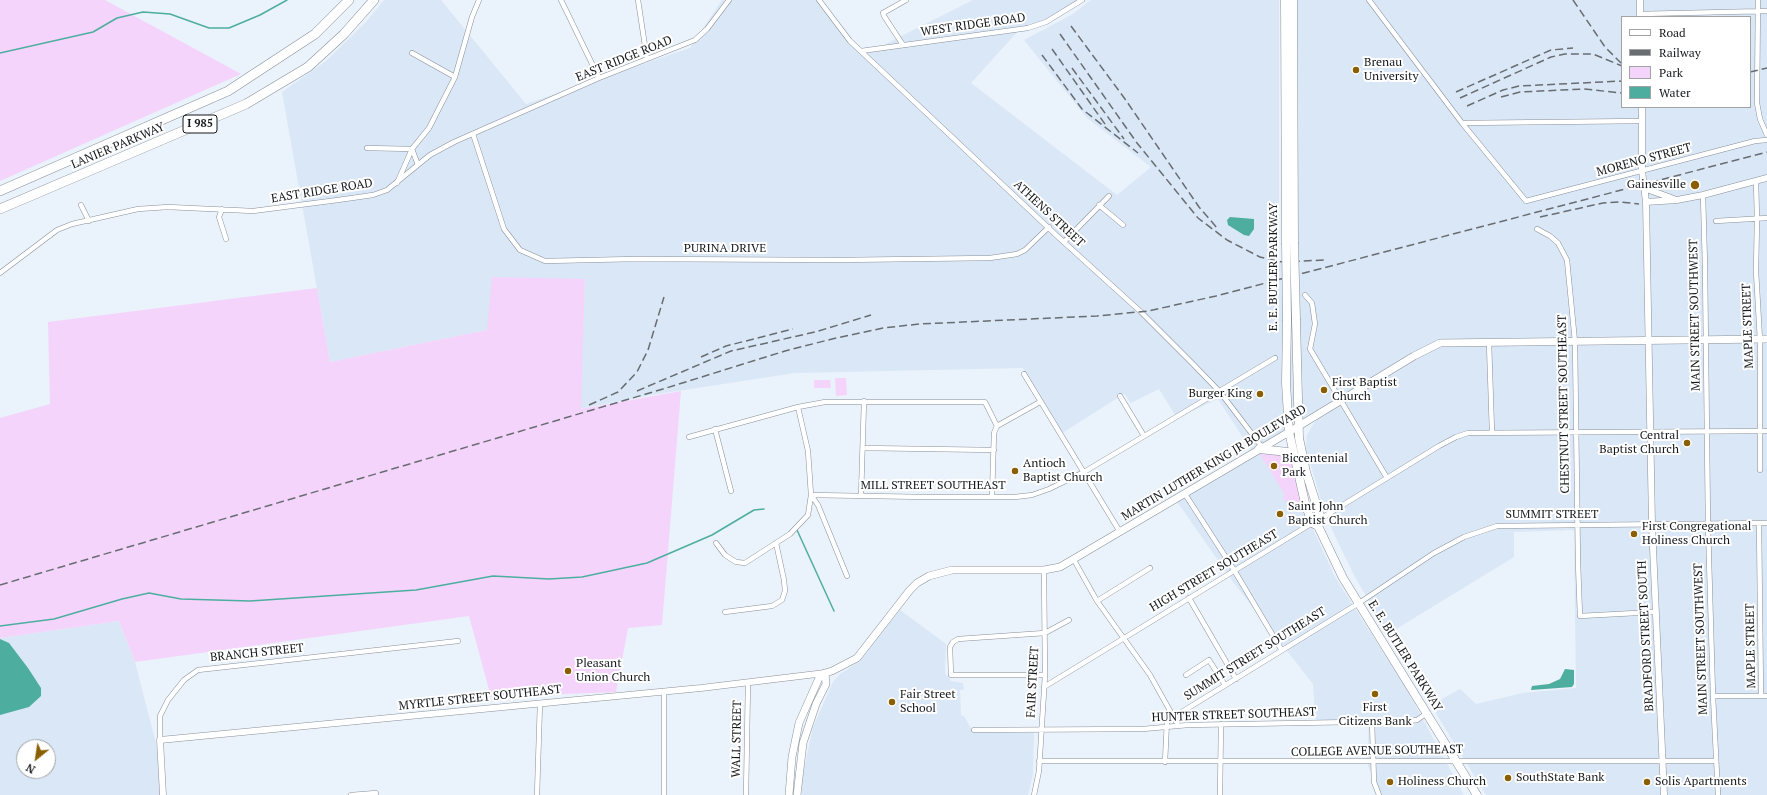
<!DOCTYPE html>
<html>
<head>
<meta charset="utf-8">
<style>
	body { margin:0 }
	#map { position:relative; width:1767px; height:795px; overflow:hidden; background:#eaf2fb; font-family:"PT Serif",serif }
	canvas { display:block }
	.legend { position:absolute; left:1621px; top:16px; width:130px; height:92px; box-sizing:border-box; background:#fff; border:1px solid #a1a3a4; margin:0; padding:5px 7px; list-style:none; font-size:12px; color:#15181b }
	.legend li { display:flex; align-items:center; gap:8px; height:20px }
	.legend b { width:20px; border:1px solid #a1a3a4 }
	.north { position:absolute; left:16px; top:739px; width:40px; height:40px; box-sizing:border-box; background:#fff; border:1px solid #a1a3a4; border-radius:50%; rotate:210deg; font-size:11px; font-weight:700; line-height:16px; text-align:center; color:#15181b }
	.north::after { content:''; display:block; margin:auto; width:14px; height:18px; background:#8a5f00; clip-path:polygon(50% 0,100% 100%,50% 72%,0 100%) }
</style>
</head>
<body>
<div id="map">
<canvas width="1767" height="795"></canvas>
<ul class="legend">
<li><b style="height:5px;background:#fff"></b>Road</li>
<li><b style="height:5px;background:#686d72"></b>Railway</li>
<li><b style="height:11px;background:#f5d4fb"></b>Park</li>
<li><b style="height:11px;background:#4dae9f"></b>Water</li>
</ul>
<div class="north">N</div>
</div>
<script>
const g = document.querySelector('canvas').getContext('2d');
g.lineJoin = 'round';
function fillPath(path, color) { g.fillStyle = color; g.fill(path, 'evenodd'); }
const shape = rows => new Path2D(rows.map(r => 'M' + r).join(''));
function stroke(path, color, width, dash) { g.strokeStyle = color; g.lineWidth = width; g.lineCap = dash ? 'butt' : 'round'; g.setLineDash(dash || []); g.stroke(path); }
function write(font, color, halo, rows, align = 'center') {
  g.font = font + ' "PT Serif",serif'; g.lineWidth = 4; g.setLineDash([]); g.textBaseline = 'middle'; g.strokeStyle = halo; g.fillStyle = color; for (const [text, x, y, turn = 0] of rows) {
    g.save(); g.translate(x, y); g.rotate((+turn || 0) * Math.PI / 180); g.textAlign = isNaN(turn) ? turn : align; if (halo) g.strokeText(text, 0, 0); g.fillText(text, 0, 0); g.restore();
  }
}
fillPath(shape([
	[384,0,441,0,526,104,690,48,722,0,820,0,862,56,973,0,1079,0,1040,25,1019,30,971,83,1117,195,1151,167,1087,118,1024,40,1073,14,1091,0,1279,0,1279,262,1289,266,1289,0,1767,0,1767,795,1486,795,1431,705,1460,689,1476,704,1523,693,1576,688,1574,530,1514,532,1514,557,1388,634,1355,577,1333,532,1324,510,1306,449,1307,435,1316,420,1260,449,1288,456,1304,510,1335,577,1406,688,1464,795,1380,795,1367,763,1369,725,1316,724,1313,684,1233,582,1176,500,1253,453,1218,399,1177,418,1159,389,1131,403,1124,394,1059,435,1023,368,795,373,651,395,580,409,585,279,487,330,330,362,282,92,326,61,366,22],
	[1622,17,1750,17,1750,107,1622,107],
	[900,610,946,644,945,673,951,681,963,683,964,690,960,690,961,715,964,716,973,732,1034,733,1033,774,1028,795,802,795,802,779,813,727,833,682,840,674,860,661],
	[119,621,135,662,161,763,163,795,0,795,0,638],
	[24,747,48,747,48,771,24,771]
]), '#dae7f6');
fillPath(shape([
	[0,0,105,0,241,74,0,181],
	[492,277,585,279,581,409,681,391,662,625,628,628,616,692,491,697,469,616,135,662,119,621,0,638,0,418,50,404,48,322,317,288,330,362,487,330],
	[835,378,846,378,847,395,836,396],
	[814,380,830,380,831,388,814,388],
	[1260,454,1288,455,1292,459,1302,503,1295,508,1292,505,1288,505,1283,497,1285,495]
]), '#f5d4fb');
fillPath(shape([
	[1230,217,1254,219,1254,229,1249,236,1244,235,1228,225,1227,220],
	[0,639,9,643,28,668,41,688,41,696,29,707,0,715],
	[1565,669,1574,670,1574,684,1572,687,1531,690,1532,686,1549,684,1560,679]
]), '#4dae9f');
stroke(shape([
	[0,53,93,32,117,18,143,12,170,14,209,28,229,28,260,15,287,0],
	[797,530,834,611],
	[0,626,54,619,122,599,149,593,181,599,250,601,416,590,493,576,549,579,582,577,647,563,712,535,754,510,764,509]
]), '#4dae9f', 1.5);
const minor = shape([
	[561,0,599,78],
	[638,0,647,59],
	[819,0,850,41,1056,235,1141,312,1193,364,1220,392,1262,447],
	[1369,0,1462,123,1526,201,1755,141,1767,140],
	[1758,0,1757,103,1760,119,1767,135],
	[1640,14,1767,11],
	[903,45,884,16,883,13,906,0],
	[861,51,1028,28,1046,22,1082,0],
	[412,53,455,77],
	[1462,123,1642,121],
	[473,134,504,229,520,250,545,261,635,259,841,260,990,258,1017,254,1025,250,1049,227],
	[367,148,412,149,418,165],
	[1756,181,1757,219,1756,271,1760,340,1760,470],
	[397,183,412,149,429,128,455,77,472,17,479,0],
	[1703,195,1705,266,1708,525,1713,696,1718,795],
	[81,205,89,221],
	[1099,205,1123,225],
	[222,209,219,217,226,239],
	[1716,221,1767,218],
	[1537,229,1550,236,1558,243,1567,260,1575,342,1578,563,1580,616,1655,612],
	[1064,242,1109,196],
	[0,273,57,230,72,224,138,209,168,207,253,211,338,200,373,195,387,190,430,155,454,142,599,78,695,40,707,29,729,0],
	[1305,295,1312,303,1315,324,1310,349,1387,478],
	[1489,343,1492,432],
	[1024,374,1120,532],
	[1120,396,1144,436],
	[997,426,1040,402],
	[715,429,731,491],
	[689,437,798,407,825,402,985,402,997,426,994,433,992,497],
	[863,448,994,450],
	[1185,494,1234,570,1281,649],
	[811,495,926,497,1015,497,1032,495,1049,489,1084,472,1275,358],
	[811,495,818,505,847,576],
	[861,496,864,401],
	[1320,519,1439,446,1456,437,1468,433,1767,431],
	[1759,523,1761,695],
	[716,543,725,555,736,562,745,563,790,534,808,515,811,495,808,451,798,407],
	[1074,560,1097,601,1150,675,1178,725],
	[1189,598,1236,679],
	[1097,601,1150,568],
	[725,612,772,606,782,600,785,591,784,580,776,543],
	[1045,675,951,675,950,647,953,642,958,639,1045,633,1069,620],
	[1186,675,1209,660,1225,685],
	[1044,687,1314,522],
	[664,691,664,795],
	[1713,696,1767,696],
	[1372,722,1374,782,1379,795],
	[974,730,1143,729,1188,725,1410,721,1417,720,1427,713],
	[160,740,160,716,168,700,184,680,198,670,458,641],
	[1039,761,1716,761],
	[1165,762,1167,721,1359,603,1434,553,1464,537,1497,526,1767,523],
	[351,795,376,793],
	[537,795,540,703],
	[746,795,748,683],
	[1034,795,1039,771,1045,675,1044,570],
	[1220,795,1221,724]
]);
const tertiary = shape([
	[1640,0,1640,17],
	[1642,107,1642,171,1646,202,1652,525,1664,795],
	[1644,188,1674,199],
	[1646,202,1677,200,1703,195,1767,178],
	[163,795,160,740,701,688,825,673]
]);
const secondary = shape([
	[789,795,792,757,799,723,819,678,825,673,832,671,857,658,910,590,917,583,929,576,952,570,1044,570,1060,567,1289,432,1414,356,1440,343,1767,339],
	[797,795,803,743,816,704,826,684,825,673]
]);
const trunk = shape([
	[1285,0,1286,243],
	[1293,0,1294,242],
	[1296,320,1299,438,1306,472,1321,519,1318,526,1343,578,1477,795],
	[1287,321,1286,383,1289,432,1305,503,1312,523,1318,526],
	[1259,449,1288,452,1293,455]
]);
const motorway = shape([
	[0,191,228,91,315,34,349,0],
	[0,209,246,104,308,67,344,34,374,0]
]);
stroke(minor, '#899099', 5.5);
stroke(tertiary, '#899099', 7);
stroke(secondary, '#899099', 8);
stroke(trunk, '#899099', 9);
stroke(motorway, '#899099', 10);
stroke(minor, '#fff', 4.5);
stroke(tertiary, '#fff', 6);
stroke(secondary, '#fff', 7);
stroke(trunk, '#fff', 8);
stroke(motorway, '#fff', 9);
stroke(shape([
	[1573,0,1605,47,1621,63],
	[1071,26,1125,99,1199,207,1218,229],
	[1060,34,1137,143,1198,218,1227,240,1260,257,1282,262,1324,260],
	[1052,49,1107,127],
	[1042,55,1082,109,1138,153],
	[1072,68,1124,139],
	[1750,72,1767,68],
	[1456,92,1551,50,1573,48],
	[1501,97,1520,92,1584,89,1622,93],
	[1460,98,1551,57,1565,54,1593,54,1622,66],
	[1467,106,1503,90,1519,86,1622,81],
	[1540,217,1603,203,1620,202,1639,204],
	[701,357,726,346,793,329],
	[637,391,731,351,815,332,871,315],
	[589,405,618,392,637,372,648,350,664,297],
	[0,585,663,389,785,351,832,339,883,328,919,324,1097,316,1148,311,1216,296,1767,152]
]), '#686d72', 1.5, [8, 4]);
const trunkBridge = shape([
	[1294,242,1296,320],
	[1286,243,1287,321]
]);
stroke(trunkBridge, '#899099', 9, []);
stroke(trunkBridge, '#fff', 8);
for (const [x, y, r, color] of [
	[1356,70,4,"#8a5f00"],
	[1695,185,5,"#8a5f00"],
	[1324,390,4,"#8a5f00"],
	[1260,394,4,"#8a5f00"],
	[1687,443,4,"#8a5f00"],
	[1274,466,4,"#8a5f00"],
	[1015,471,4,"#8a5f00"],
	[1280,514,4,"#8a5f00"],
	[1634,534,4,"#8a5f00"],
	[568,671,4,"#8a5f00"],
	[1375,694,4,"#8a5f00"],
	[892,702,4,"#8a5f00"],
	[1508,778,4,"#8a5f00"],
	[1390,782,4,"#8a5f00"],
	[1647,782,4,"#8a5f00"]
]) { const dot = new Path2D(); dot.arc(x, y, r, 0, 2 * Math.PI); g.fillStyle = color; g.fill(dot); stroke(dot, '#fff', 1.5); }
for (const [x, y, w] of [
	[200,124,34]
]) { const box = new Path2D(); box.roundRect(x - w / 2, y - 9, w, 18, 3); g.fillStyle = '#fff'; g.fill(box); stroke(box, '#15181b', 1); }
write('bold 11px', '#15181b', null, [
	["I 985",200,124]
]);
write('12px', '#15181b', '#fff', [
	["WEST RIDGE ROAD",973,25,-8],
	["EAST RIDGE ROAD",624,59,-22],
	["LANIER PARKWAY",118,146,-23],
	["MORENO STREET",1644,160,-15],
	["EAST RIDGE ROAD",322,191,-9],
	["ATHENS STREET",1049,214,43],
	["PURINA DRIVE",725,249],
	["E. E. BUTLER PARKWAY",1274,267,-90],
	["MAIN STREET SOUTHWEST",1695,315,-91],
	["MAPLE STREET",1748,326,-92],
	["CHESTNUT STREET SOUTHEAST",1564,404,-91],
	["MARTIN LUTHER KING JR BOULEVARD",1214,463,-31],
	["MILL STREET SOUTHEAST",933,486],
	["SUMMIT STREET",1552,515],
	["HIGH STREET SOUTHEAST",1214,571,-31],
	["BRADFORD STREET SOUTH",1646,636,-93],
	["MAIN STREET SOUTHWEST",1701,639,-92],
	["MAPLE STREET",1751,646,-91],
	["BRANCH STREET",257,653,-6],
	["SUMMIT STREET SOUTHEAST",1255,654,-32],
	["E. E. BUTLER PARKWAY",1405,656,58],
	["FAIR STREET",1033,682,-87],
	["MYRTLE STREET SOUTHEAST",480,698,-6],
	["HUNTER STREET SOUTHEAST",1234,715,-2],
	["WALL STREET",737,739,-89],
	["COLLEGE AVENUE SOUTHEAST",1377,751,-1]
]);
write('12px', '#15181b', '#fff', [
	["Brenau",1364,63],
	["University",1364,77],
	["Gainesville",1686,185,"right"],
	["First Baptist",1332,383],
	["Church",1332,397],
	["Burger King",1252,394,"right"],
	["Central",1679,436,"right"],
	["Baptist Church",1679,450,"right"],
	["Biccentenial",1282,459],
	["Park",1282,473],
	["Antioch",1023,464],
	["Baptist Church",1023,478],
	["Saint John",1288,507],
	["Baptist Church",1288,521],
	["First Congregational",1642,527],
	["Holiness Church",1642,541],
	["Pleasant",576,664],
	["Union Church",576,678],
	["Fair Street",900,695],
	["School",900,709],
	["First",1375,708,"center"],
	["Citizens Bank",1375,722,"center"],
	["SouthState Bank",1516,778],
	["Holiness Church",1398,782],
	["Solis Apartments",1655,782]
], 'left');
</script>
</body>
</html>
